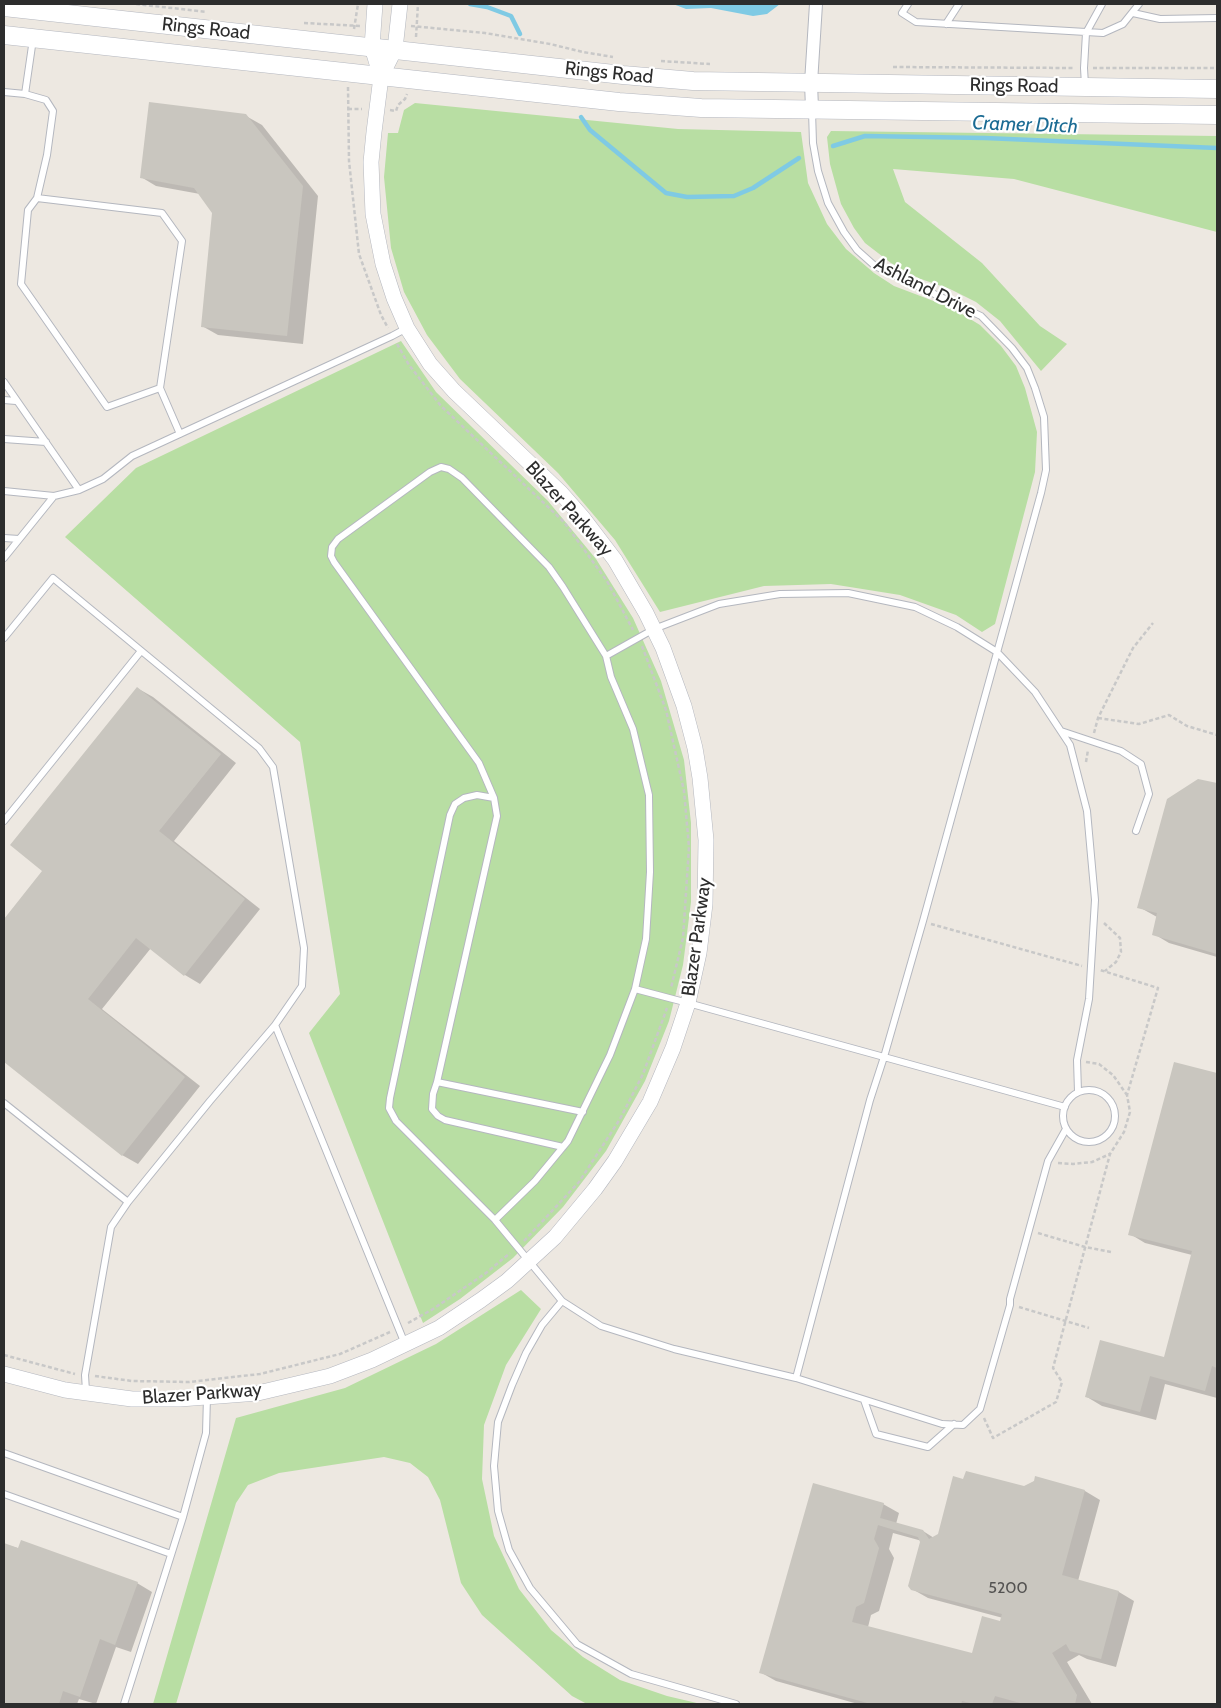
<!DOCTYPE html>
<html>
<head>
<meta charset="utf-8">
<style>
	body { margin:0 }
	#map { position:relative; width:1221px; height:1708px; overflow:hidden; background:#ede8e1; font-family:Cabin,sans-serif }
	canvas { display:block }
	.frame { position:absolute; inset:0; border:5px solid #2d2d2d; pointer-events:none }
</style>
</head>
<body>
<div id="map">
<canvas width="1221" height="1708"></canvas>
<div class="frame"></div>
</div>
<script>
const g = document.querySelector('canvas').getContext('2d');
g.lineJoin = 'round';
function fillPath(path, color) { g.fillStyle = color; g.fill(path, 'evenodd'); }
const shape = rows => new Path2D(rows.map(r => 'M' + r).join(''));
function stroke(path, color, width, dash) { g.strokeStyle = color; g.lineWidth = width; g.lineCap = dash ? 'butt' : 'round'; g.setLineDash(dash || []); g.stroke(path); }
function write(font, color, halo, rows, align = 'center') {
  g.font = font + ' Cabin,sans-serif'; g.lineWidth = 4.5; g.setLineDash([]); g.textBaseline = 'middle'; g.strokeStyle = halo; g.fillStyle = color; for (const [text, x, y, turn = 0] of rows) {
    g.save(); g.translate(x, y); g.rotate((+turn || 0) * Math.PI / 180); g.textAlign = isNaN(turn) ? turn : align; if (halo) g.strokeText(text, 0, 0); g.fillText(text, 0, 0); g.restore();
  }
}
fillPath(shape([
	[415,103,678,129,801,132,808,183,827,224,846,249,874,273,894,286,952,308,980,325,1001,346,1016,366,1025,388,1037,432,1035,472,995,624,982,632,956,615,900,595,831,584,764,586,660,612,615,540,558,473,460,379,427,335,404,292,391,248,384,177,388,133,398,133,404,110],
	[831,131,1217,136,1217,232,1014,179,893,169,905,202,982,263,1040,326,1067,344,1041,371,1000,321,976,302,950,289,918,278,891,263,865,243,854,228,841,204,830,164,827,137],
	[401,341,436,392,548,501,596,559,633,618,661,681,684,760,691,823,691,902,683,965,669,1021,645,1081,606,1151,563,1207,513,1258,460,1299,423,1323,309,1033,340,994,300,742,65,537,136,468],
	[521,1290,541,1309,506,1365,484,1425,482,1479,494,1536,519,1589,551,1630,583,1657,620,1680,667,1696,701,1704,587,1704,572,1696,482,1615,461,1583,440,1500,428,1477,410,1463,384,1457,279,1473,248,1485,236,1503,176,1704,153,1704,236,1418,345,1388,436,1344]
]), '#b8dea3');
fillPath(shape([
	[673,4,780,4,767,14,753,16,711,8,686,9]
]), '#7fcae4');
fillPath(shape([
	[246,116,262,125,318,196,303,344,218,335,202,326,214,212,200,194,156,186,141,177],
	[137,688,153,697,236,763,174,841,260,909,200,984,185,975,151,948,102,1009,200,1086,138,1164,122,1155,4,1061,4,921,44,870],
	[1199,780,1217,784,1217,957,1169,943,1154,934,1157,917,1139,907],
	[1175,1063,1217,1074,1217,1398,1165,1384,1156,1420,1102,1406,1087,1397,1165,1358,1192,1255,1145,1243,1130,1234],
	[1036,1478,1085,1491,1100,1500,1078,1581,1119,1592,1134,1601,1116,1667,1087,1659,1079,1655,1067,1662,1092,1704,858,1704,776,1681,760,1672,883,1504,899,1513,896,1524,923,1531,934,1538,939,1535,964,1480,1024,1487,1035,1481],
	[893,1533,922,1541,912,1589,928,1598,1003,1618,1001,1622,973,1655,868,1627,871,1615,879,1611,894,1558,889,1549],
	[4,1544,137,1583,152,1592,131,1652,116,1647,96,1704,79,1699,77,1704,4,1704]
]), '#0003');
stroke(shape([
	[470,4,487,7,511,16,520,34],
	[581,117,590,130,666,193,687,197,734,196,753,188,799,158],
	[833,146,865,136,985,138,1217,148]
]), '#7fcae4', 4.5);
fillPath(shape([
	[149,102,246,114,303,186,287,336,201,327,212,213,194,188,140,178],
	[137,687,221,754,159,831,245,899,184,976,136,938,88,999,185,1077,122,1156,4,1062,4,919,42,871,10,845],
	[1198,779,1217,783,1217,954,1152,935,1157,913,1137,908,1167,799],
	[1174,1062,1217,1073,1217,1368,1212,1366,1205,1391,1150,1376,1140,1412,1085,1397,1100,1340,1164,1357,1192,1251,1128,1235],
	[966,1471,1024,1486,1034,1481,1035,1476,1085,1490,1062,1575,1119,1591,1101,1659,1070,1651,1066,1644,1052,1653,1077,1695,1075,1704,1024,1704,995,1696,992,1704,975,1704,962,1701,961,1704,871,1704,759,1673,813,1483,884,1503,880,1518,923,1530,929,1539,938,1534,953,1476,963,1479],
	[878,1525,918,1537,920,1542,908,1586,911,1590,1002,1614,1000,1621,982,1616,972,1653,852,1622,856,1607,864,1603,879,1548,874,1539],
	[21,1540,138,1582,115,1645,100,1639,80,1697,63,1691,59,1704,4,1704,4,1543,18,1548]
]), '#c9c6bf');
const service = shape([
	[908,4,902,13,916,22,1103,33,1123,24,1139,4],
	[1133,13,1160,19,1217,18],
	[946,24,959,4],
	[1085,85,1084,68,1086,33,1102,4],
	[4,92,25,94,46,100,53,111,47,155,37,198,28,210,21,284,107,407,160,388,180,434],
	[25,94,33,39],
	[812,111,813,143,818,171,828,203,844,232,857,250,875,266,981,316,1012,348,1027,368,1035,388,1044,417,1046,470,1041,493,923,921,884,1057,870,1100,796,1378,674,1349,601,1326,562,1301,495,1220,535,1181,568,1141,610,1055,635,989,688,1003,884,1057,1065,1107],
	[37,198,162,213,182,241,160,388],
	[4,382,79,490],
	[4,400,16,401],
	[4,439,46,442],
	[4,491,54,496],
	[4,538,19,539],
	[4,558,54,496,79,490,103,479,132,456,392,336,407,328],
	[4,638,53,578,259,748,273,767,304,948,302,986,275,1025,405,1344],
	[1061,731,1121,751,1141,764,1149,794,1136,831],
	[494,798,477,795,464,798,455,804,450,815,390,1098,389,1108,396,1121,495,1220],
	[4,821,141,651],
	[635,989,646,939,650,872,649,795,633,729,611,677,606,656,654,629,719,604,780,594,848,593,915,607,957,627,997,652,1035,692,1070,745,1087,811,1095,900,1089,999,1077,1060,1078,1092],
	[437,1082,433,1094,432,1109,438,1116,445,1120,563,1147],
	'1063 1116a26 26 0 1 1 52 0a26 26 0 1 1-52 0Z',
	[4,1103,128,1202],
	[583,1112,437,1082,497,816,494,798,479,763,334,562,331,556,332,547,338,539,430,472,441,467,449,469,462,478,549,567,563,587,606,656],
	[562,1301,542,1325,526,1353,512,1385,498,1422,494,1466,498,1511,509,1550,530,1588,577,1644,631,1674,736,1704],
	[796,1378,942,1424,963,1425,980,1409,1010,1305,1010,1299,1048,1161,1066,1129],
	[86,1391,85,1375,111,1227,128,1202,210,1101,275,1025],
	[864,1400,876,1434,928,1447,954,1424],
	[4,1453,183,1517],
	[4,1494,171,1554],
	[124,1704,183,1517,206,1433,207,1397]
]);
const minor = shape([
	[812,108,811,83,816,4]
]);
const tertiary = shape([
	[375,4,372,47,381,77],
	[4,1374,65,1390,132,1399,180,1399,258,1393,330,1376,372,1360,439,1328,481,1300,507,1281,555,1237,595,1189,615,1161,650,1102,673,1048,688,1003,699,953,705,904,706,840,700,778,695,748,684,706,663,648,646,613,615,560,583,518,561,493,454,391,430,364,407,328,394,298,383,264,373,214,371,162,374,132,381,77,395,49,400,4]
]);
const secondary = shape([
	[4,7,623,75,693,81,1217,89],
	[4,35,619,102,701,108,1217,115]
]);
stroke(service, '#b4b7bf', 8);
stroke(minor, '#b4b7bf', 14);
stroke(tertiary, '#b4b7bf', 16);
stroke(secondary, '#b4b7bf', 19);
stroke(shape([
	[136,4,207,12],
	[304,23,361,26],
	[411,26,485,33,550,44,583,52,613,57],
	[354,29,358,4],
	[416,37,418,4],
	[661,61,710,64],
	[893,67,1075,68],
	[1093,68,1217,68],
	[348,87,349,161,359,254,381,315,388,328],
	[348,109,362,109],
	[390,110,396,111,398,105,405,99,407,94],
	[397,344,409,365,441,406,564,522,607,581,633,630],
	[642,646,666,710,684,791,689,847,683,938,671,988],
	[1098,718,1139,724,1169,715,1187,726,1217,735],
	[1094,733,1098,718,1133,648,1153,623],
	[1086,762,1088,750],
	[1104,923,1120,938,1121,952,1116,962,1105,971],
	[931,924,1082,966],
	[1086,1062,1099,1064,1113,1075,1127,1095],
	[1058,1163,1073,1164,1092,1162,1110,1154],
	[1038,1233,1085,1247,1111,1252],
	[524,1241,579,1182,620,1119,643,1074,667,1008],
	[1019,1307,1089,1328],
	[408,1323,433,1309,486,1273,510,1253],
	[4,1355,75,1374],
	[95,1376,132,1381,189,1382,260,1374,340,1354,390,1332],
	[984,1418,993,1438,1056,1402,1062,1382,1053,1368,1110,1154,1124,1132,1130,1112,1127,1095,1158,988,1100,970]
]), '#c8c8c8', 2.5, [4, 2.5]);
stroke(service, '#fff', 6);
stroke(minor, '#fff', 12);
stroke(tertiary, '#fff', 15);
stroke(secondary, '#fff', 18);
write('16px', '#545352', null, [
	["5200",1008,1588]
]);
write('19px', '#2d2d2d', '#fff', [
	["Rings Road",206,29,6],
	["Rings Road",609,73,6],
	["Rings Road",1014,86,1],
	["Ashland Drive",925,288,27],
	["Blazer Parkway",569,509,48],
	["Blazer Parkway",697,937,-82],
	["Blazer Parkway",202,1394,-4]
]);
write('italic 20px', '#1b6b93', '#fff', [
	["Cramer Ditch",1025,125,2]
]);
</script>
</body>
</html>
